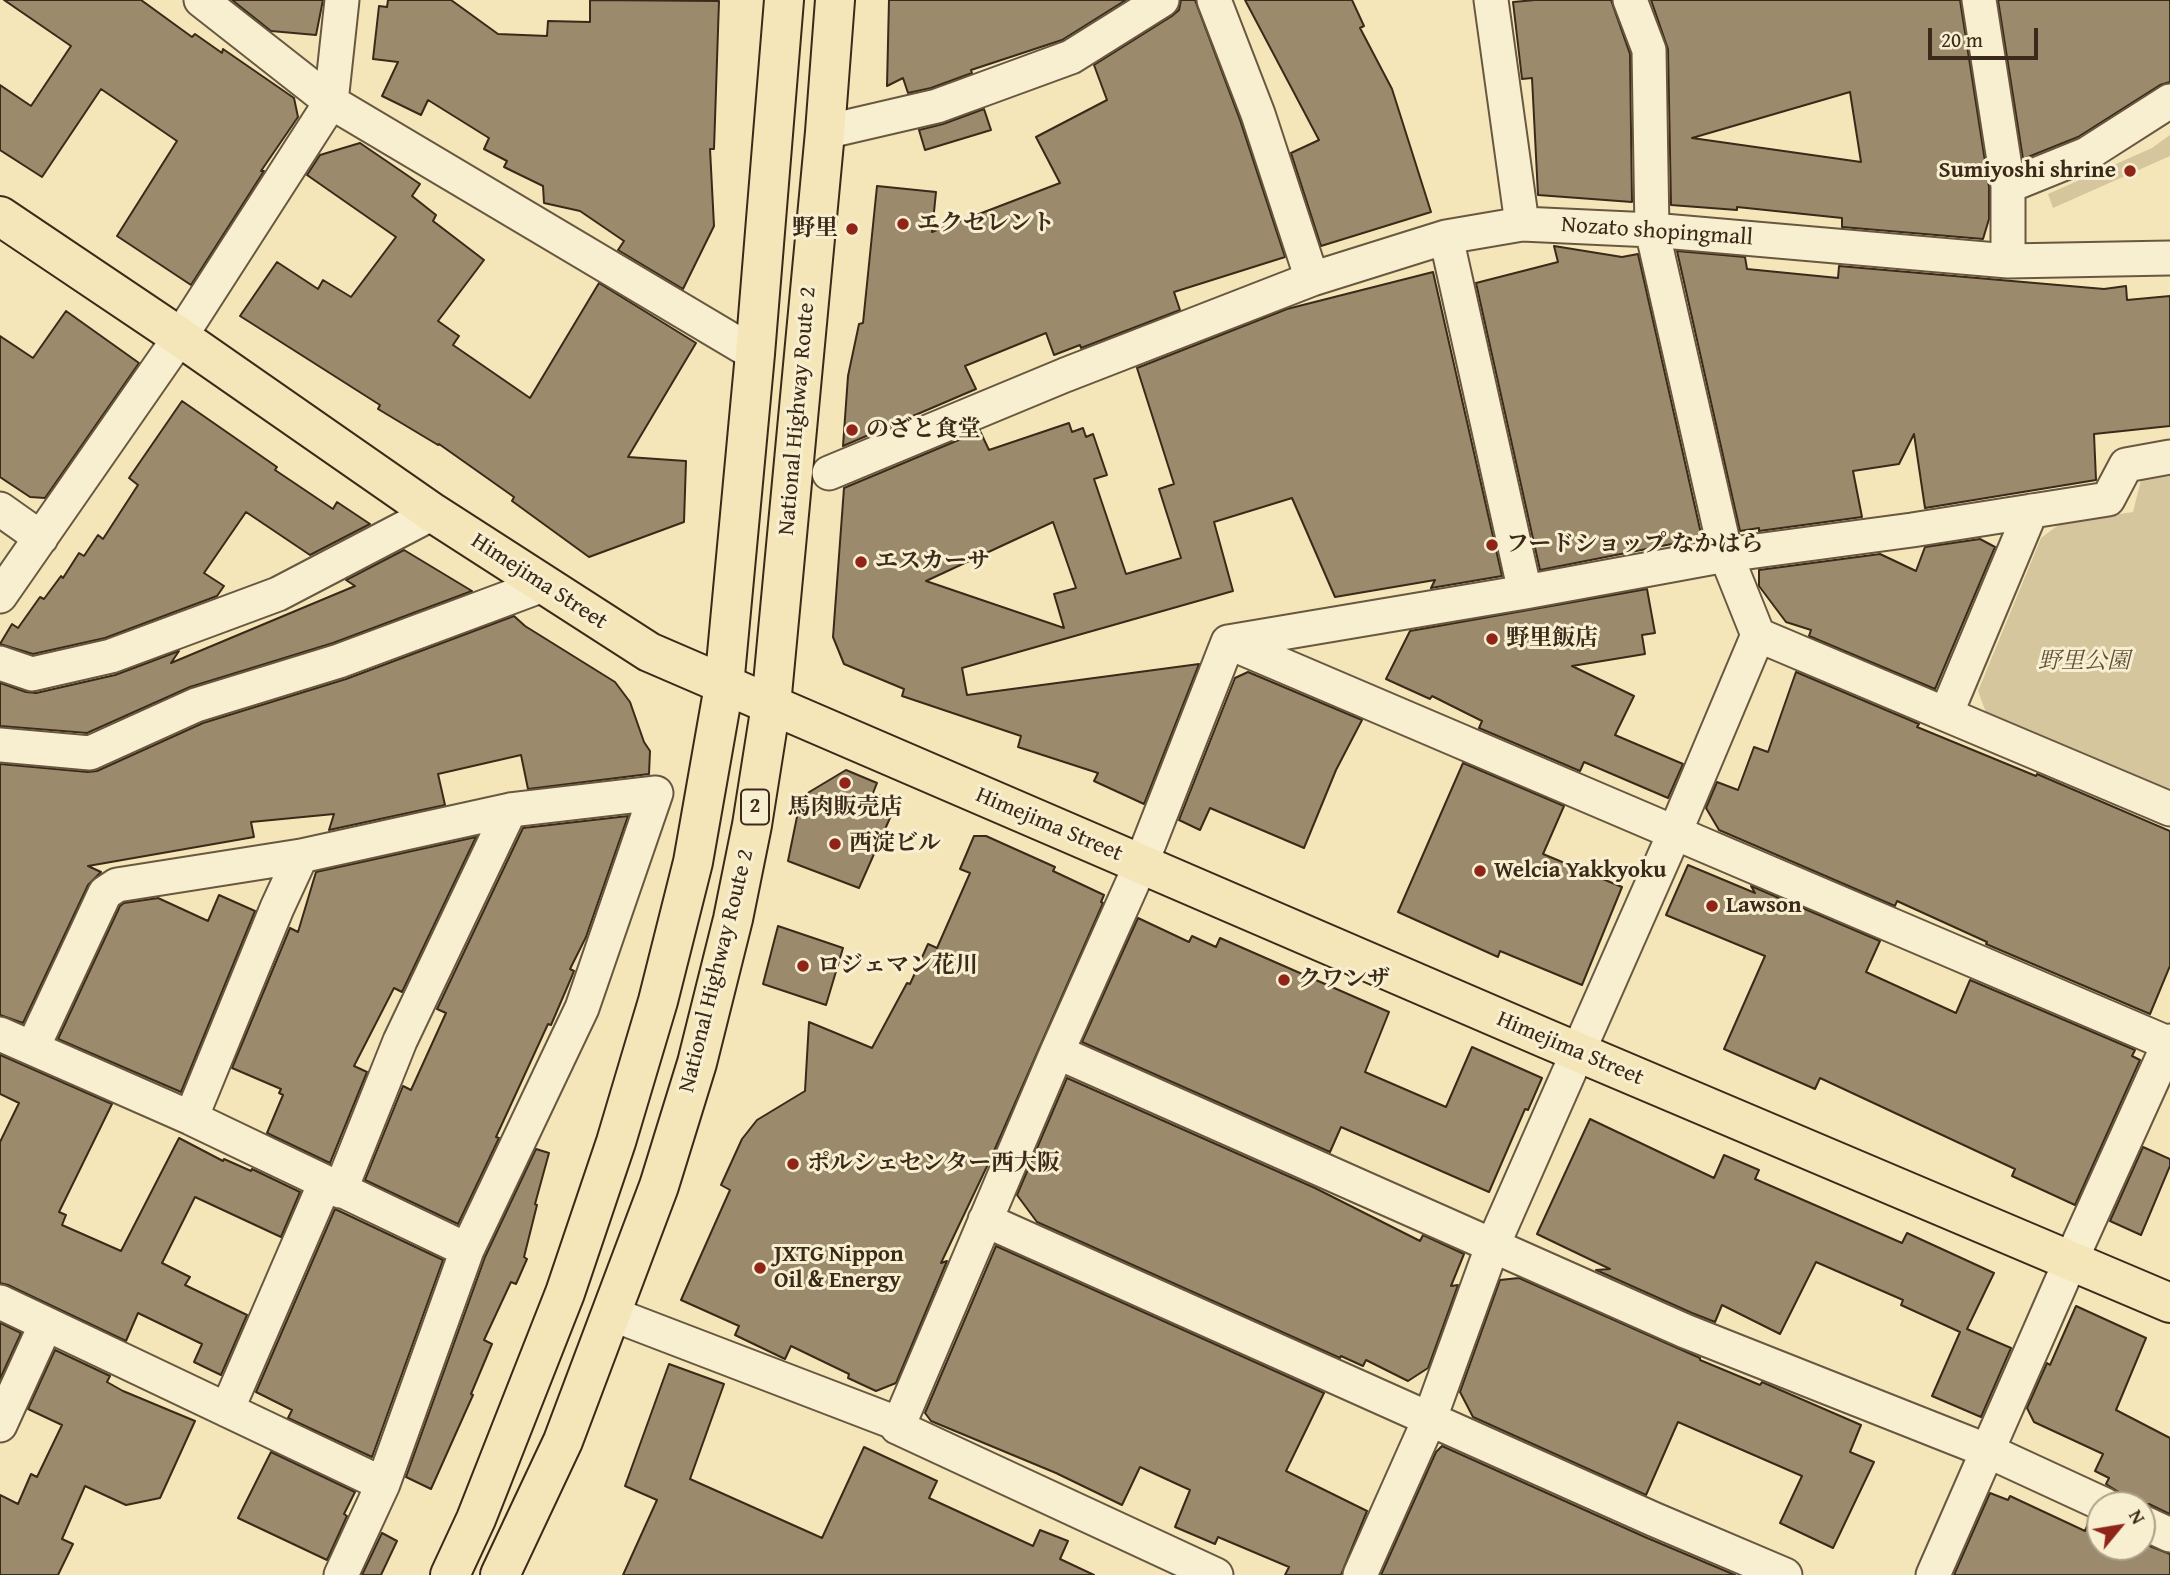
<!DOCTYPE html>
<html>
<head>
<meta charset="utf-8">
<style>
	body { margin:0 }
	#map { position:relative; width:2170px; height:1575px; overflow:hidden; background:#f4e6b8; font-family:"Gentium Book Plus",serif }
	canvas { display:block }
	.north { position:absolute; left:2086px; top:1491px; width:70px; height:70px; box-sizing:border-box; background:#f8efd1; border:2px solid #aca087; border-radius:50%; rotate:60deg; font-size:19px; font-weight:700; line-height:28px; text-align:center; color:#3b2919 }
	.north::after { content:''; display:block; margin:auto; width:24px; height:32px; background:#8f2418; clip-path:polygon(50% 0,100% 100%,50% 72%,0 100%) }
	.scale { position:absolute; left:1928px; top:28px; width:110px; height:32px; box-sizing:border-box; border:4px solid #3b2919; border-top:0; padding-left:9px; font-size:21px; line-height:24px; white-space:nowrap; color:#3b2919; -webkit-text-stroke:5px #f8efd1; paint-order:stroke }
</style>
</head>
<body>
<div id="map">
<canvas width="2170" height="1575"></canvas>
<div class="north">N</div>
<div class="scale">20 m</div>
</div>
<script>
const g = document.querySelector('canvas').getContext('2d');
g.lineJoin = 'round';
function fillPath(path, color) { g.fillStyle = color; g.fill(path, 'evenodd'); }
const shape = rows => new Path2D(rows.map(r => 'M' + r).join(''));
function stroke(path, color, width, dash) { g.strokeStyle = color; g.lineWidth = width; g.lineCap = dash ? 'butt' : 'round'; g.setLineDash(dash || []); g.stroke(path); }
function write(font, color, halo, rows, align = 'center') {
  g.font = font + ' "Gentium Book Plus","Noto Serif JP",serif'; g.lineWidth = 6; g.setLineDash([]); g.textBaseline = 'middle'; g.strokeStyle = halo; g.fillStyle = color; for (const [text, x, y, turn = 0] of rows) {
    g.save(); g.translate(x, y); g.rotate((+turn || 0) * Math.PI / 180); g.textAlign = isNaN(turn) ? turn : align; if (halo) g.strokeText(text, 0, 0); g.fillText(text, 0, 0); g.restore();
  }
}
fillPath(shape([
	[2170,135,2170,156,2053,208,2048,194,2152,148],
	[2170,468,2170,794,1987,715,1978,691,2041,538,2061,523,2133,512,2142,476]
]), '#d5c69d');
const building = shape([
	[4,0,141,0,192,37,195,34,222,53,223,49,294,98,298,117,261,171,264,171,191,285,117,236,177,141,101,89,42,177,0,150,0,85,31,106,71,46,4,0],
	[232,0,323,0,316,35,271,31,232,0],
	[388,0,451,0,498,34,547,36,548,21,590,22,590,0,719,1,714,149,710,149,714,226,683,289,618,250,624,241,580,211,544,203,543,186,504,167,507,161,484,149,489,138,428,100,421,115,382,96,398,62,373,59,379,6,387,7,388,0],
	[889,0,1126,0,1062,40,971,70,972,73,931,88,908,93,903,78,887,86,889,0],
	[1181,0,1195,0,1240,120,1285,257,1174,292,1180,310,1081,348,1080,345,1054,355,1046,333,965,366,976,389,843,446,848,376,859,324,863,323,877,186,936,192,932,232,1060,183,1036,137,1107,100,1094,65,1172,16,1179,10,1181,0],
	[1245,0,1352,0,1364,26,1360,28,1392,89,1431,212,1321,246,1291,153,1319,140,1245,0],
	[1535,0,1611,0,1630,54,1632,202,1538,195,1532,78,1522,79,1513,2,1535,0],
	[1651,0,1960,0,1989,187,1989,219,1983,239,1842,227,1842,218,1737,207,1737,210,1671,205,1668,49,1651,0],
	[1850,92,1861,162,1692,138,1850,92],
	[1998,0,2170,0,2170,82,2160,85,2078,137,2023,159,1998,0],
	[984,109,991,130,925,150,919,130,943,124,984,109],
	[360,143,420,184,412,196,436,215,433,221,484,260,438,321,459,336,453,345,530,398,599,283,696,343,628,457,686,461,684,522,589,557,512,501,514,497,439,444,438,445,378,409,380,405,240,316,277,262,318,289,323,280,351,297,396,237,307,175,320,155,360,143],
	[1554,246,1622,257,1638,254,1702,538,1540,570,1476,283,1558,262,1554,246],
	[1677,251,1745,257,1747,269,1838,278,1839,266,2104,289,2126,286,2127,300,2170,296,2170,426,2094,434,2096,480,1925,508,1914,434,1899,464,1853,471,1862,517,1759,531,1759,528,1740,531,1677,251],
	[1433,272,1502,576,1431,588,1435,580,1335,597,1292,498,1214,522,1233,591,962,668,967,695,1199,664,1144,804,1094,781,1098,773,1018,747,1021,736,902,696,904,689,844,664,833,637,844,488,980,431,989,450,1069,423,1072,432,1083,428,1086,437,1093,434,1107,475,1094,479,1126,574,1181,558,1159,489,1174,484,1137,368,1287,309,1433,272],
	[1053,522,1076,588,1054,594,1064,628,926,581,1053,522],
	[66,311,139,363,45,498,30,497,0,477,0,336,33,358,66,311],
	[182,401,277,467,275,470,333,509,337,502,370,524,310,555,246,512,204,573,224,586,217,596,105,638,33,654,0,644,12,624,18,628,40,597,44,599,61,576,63,578,79,553,84,556,98,535,103,539,138,485,129,478,182,401],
	[1980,539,1995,547,1935,689,1809,636,1811,630,1786,622,1759,586,1759,570,1880,554,1916,571,1925,547,1980,539],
	[404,550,472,591,333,643,190,687,87,733,0,726,0,683,26,692,36,693,115,675,179,651,171,663,355,586,346,580,404,550],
	[1647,589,1655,633,1642,635,1645,654,1572,666,1634,696,1615,735,1683,764,1668,798,1584,762,1580,771,1479,728,1482,721,1432,696,1430,699,1386,679,1410,631,1647,589],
	[514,616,525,626,615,682,630,702,644,742,650,751,649,774,528,789,521,755,438,774,445,805,329,830,334,814,251,822,254,837,88,866,101,872,88,885,23,1023,0,1015,0,764,88,772,97,771,203,723,346,679,514,616],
	[1248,672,1362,720,1336,770,1304,848,1210,808,1200,830,1179,820,1235,678,1248,672],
	[1796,672,1919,724,1917,727,2036,776,2037,774,2170,831,2170,966,2150,1014,1986,944,1987,942,1897,901,1895,906,1719,830,1706,808,1717,782,1738,790,1754,747,1768,752,1796,672],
	[1463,763,1564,806,1543,854,1622,887,1582,985,1500,951,1498,957,1398,912,1463,763],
	[846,770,877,783,873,793,897,802,859,888,788,861,801,797,846,770],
	[628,816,586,937,570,969,574,971,572,976,551,1025,548,1024,496,1137,499,1138,458,1224,365,1180,403,1086,411,1090,446,1013,437,1009,523,828,628,816],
	[974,836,986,836,1055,867,1053,871,1104,895,1101,902,1103,903,990,1160,941,1263,947,1261,896,1383,876,1391,848,1378,849,1374,791,1346,785,1359,735,1335,739,1326,681,1300,730,1190,721,1185,742,1139,757,1120,805,1091,809,1022,872,1048,907,983,910,984,928,944,937,948,970,873,960,869,974,836],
	[476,837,402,992,394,988,354,1066,367,1072,330,1163,267,1133,283,1095,279,1093,281,1089,232,1068,290,928,298,932,316,872,476,837],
	[1688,865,1755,893,1751,886,1880,941,1866,972,1956,1013,1970,980,2135,1050,2132,1056,2140,1060,2075,1205,2012,1176,2015,1169,1820,1078,1815,1089,1724,1049,1765,956,1666,915,1688,865],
	[219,895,255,911,181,1092,58,1039,120,906,124,903,158,898,208,921,219,895],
	[1138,918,1189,942,1192,936,1216,947,1220,938,1389,1012,1365,1072,1446,1107,1472,1047,1542,1078,1528,1110,1525,1109,1489,1192,1341,1127,1330,1152,1082,1042,1138,918],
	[778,926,843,948,826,1005,763,984,778,926],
	[0,1055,112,1104,59,1212,66,1215,62,1225,121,1251,179,1138,223,1161,224,1159,251,1171,252,1169,300,1192,281,1237,195,1197,162,1263,190,1277,185,1285,247,1315,221,1375,194,1362,202,1344,138,1313,126,1341,8,1285,0,1283,0,1142,19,1103,0,1094,0,1055],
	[1067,1078,1315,1188,1420,1241,1423,1235,1464,1254,1451,1286,1458,1285,1428,1368,1408,1381,1366,1360,1363,1366,1341,1356,1340,1358,1037,1222,1017,1195,1067,1078],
	[1590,1119,1714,1178,1724,1155,1759,1170,1755,1179,1902,1243,1907,1233,1994,1273,1967,1329,2011,1348,1981,1417,1932,1396,1960,1332,1901,1305,1903,1300,1816,1262,1780,1334,1722,1305,1715,1322,1692,1313,1596,1270,1610,1269,1537,1234,1590,1119],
	[2143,1147,2170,1159,2170,1166,2141,1235,2110,1221,2143,1147],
	[536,1149,549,1153,535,1204,537,1205,524,1257,527,1259,516,1284,511,1282,484,1340,492,1344,471,1394,473,1395,431,1489,406,1477,485,1257,536,1149],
	[335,1209,443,1260,372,1457,288,1418,292,1410,256,1392,335,1209],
	[996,1246,1324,1393,1286,1471,1367,1511,1341,1575,1285,1575,1289,1567,1218,1537,1215,1544,1175,1527,1190,1490,1140,1467,1122,1505,1056,1473,931,1421,925,1413,996,1246],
	[1519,1278,1700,1358,1700,1360,1760,1385,1762,1382,1778,1389,1861,1425,1850,1452,1874,1462,1833,1548,1780,1523,1802,1476,1678,1422,1646,1495,1473,1417,1460,1392,1500,1280,1519,1278],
	[2076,1306,2146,1338,2116,1410,2170,1438,2170,1514,2149,1504,2124,1505,2120,1493,2106,1484,2109,1478,2095,1471,2103,1454,2034,1422,2027,1408,2047,1363,2050,1365,2076,1306],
	[0,1323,21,1333,0,1379,0,1323],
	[55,1350,110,1376,107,1382,123,1391,195,1421,160,1498,126,1505,85,1486,62,1539,73,1544,58,1575,0,1575,0,1495,18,1504,31,1474,37,1477,62,1425,28,1409,55,1350],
	[669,1364,724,1384,690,1479,822,1538,864,1447,937,1481,929,1498,1033,1546,1040,1530,1068,1541,1060,1559,1094,1575,623,1575,657,1500,625,1486,669,1364],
	[1442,1446,1645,1537,1735,1575,1381,1575,1436,1452,1442,1446],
	[271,1452,355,1492,344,1514,347,1516,327,1560,238,1518,271,1452],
	[1990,1493,2008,1500,2010,1496,2085,1531,2090,1519,2100,1523,2100,1547,2142,1547,2142,1543,2170,1554,2170,1575,1954,1575,1990,1493],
	[382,1533,397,1541,381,1575,362,1575,382,1533]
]);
fillPath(building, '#9b8b6c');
stroke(building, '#3b2919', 2);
const street = shape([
	[201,0,331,102,755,354],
	[1214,0,1258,114,1312,279],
	[1491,0,1522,224],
	[1979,0,2008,186,2008,261],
	[825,132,937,106,1071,57,1162,0],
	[2008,186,2087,154,2170,101],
	[1446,237,1525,592],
	[829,473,1065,375,1312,279,1446,237,1522,224,1652,230,2008,261,2170,258],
	[0,509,41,538],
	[0,596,180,337,331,102,342,0],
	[1758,635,2170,809],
	[1228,642,2170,1044],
	[0,663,32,674,111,656,278,594,433,513],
	[1946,714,2031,511],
	[0,745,90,753,196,705,339,661,543,585],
	[0,1034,191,1118,467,1250],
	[33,1047,105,893,117,885,301,856,510,810,656,793,582,1008,467,1250,383,1484,341,1575],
	[1057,1052,1685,1331,1988,1451,2105,1505],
	[191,1118,277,908,301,856],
	[340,1191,400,1041,510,810],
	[985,1220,1653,1519,1785,1575],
	[0,1302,383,1484],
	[612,1314,899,1424,897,1427,1216,1575],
	[227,1410,325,1183],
	[899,1424,1057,1052,1141,864,1228,642,1525,592,1726,555,1912,530,2108,499,2126,465,2170,457],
	[0,1425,46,1324],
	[2142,1522,2170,1535],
	[1360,1575,1430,1418,1492,1247,1675,832,1758,635,1726,555,1652,230,1649,50,1630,0],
	[1933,1575,2071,1260,2170,1041]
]);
const primary = shape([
	[0,216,180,337,433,513,649,652,1547,1039,2170,1303]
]);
const highway = shape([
	[450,1575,476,1519,565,1293,616,1142,658,1001,693,862,724,686,755,354,784,0],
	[500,1575,563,1441,659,1186,697,1063,733,919,752,825,771,705,825,132,835,0]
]);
stroke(street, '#695841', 37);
stroke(primary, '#3b2919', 42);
stroke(highway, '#3b2919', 42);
stroke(street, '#f8efd1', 33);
stroke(primary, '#f4e6b8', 38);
stroke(highway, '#f4e6b8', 38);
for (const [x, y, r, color] of [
	[2130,171,7,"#8f2418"],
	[903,224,7,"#8f2418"],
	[852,229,7,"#8f2418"],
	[852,430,7,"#8f2418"],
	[1492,545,7,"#8f2418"],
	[861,562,7,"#8f2418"],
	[1492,639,7,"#8f2418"],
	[845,783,7,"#8f2418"],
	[835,844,7,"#8f2418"],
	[1480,871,7,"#8f2418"],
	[1712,906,7,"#8f2418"],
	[803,966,7,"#8f2418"],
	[1284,980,7,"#8f2418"],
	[793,1164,7,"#8f2418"],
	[760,1268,7,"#8f2418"]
]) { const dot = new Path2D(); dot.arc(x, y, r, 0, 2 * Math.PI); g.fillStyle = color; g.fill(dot); stroke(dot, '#f8efd1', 2.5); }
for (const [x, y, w] of [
	[755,807,28]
]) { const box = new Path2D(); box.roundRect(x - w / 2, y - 17.5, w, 35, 5); g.fillStyle = '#f8efd1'; g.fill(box); stroke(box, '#3b2919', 2); }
write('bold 21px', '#3b2919', null, [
	["2",755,807]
]);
write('bold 23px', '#3b2919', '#f8efd1', [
	["Sumiyoshi shrine",2116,171,"right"],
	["エクセレント",917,224],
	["野里",838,229,"right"],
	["のざと食堂",866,430],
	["フードショップ なかはら",1506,545],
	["エスカーサ",875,562],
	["野里飯店",1506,639],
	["馬肉販売店",845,808,"center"],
	["西淀ビル",849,844],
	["Welcia Yakkyoku",1494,871],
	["Lawson",1726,906],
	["ロジェマン花川",817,966],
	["クワンザ",1298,980],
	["ポルシェセンター西大阪",807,1164],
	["JXTG Nippon",774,1255],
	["Oil & Energy",774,1281]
], 'left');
write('23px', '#3b2919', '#f8efd1', [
	["Nozato shopingmall",1657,232,4],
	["National Highway Route 2",798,411,-85],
	["Himejima Street",539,582,33],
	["Himejima Street",1049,825,23],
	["National Highway Route 2",717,971,-76],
	["Himejima Street",1570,1049,23]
]);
write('italic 23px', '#62503a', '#f8efd1', [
	["野里公園",2084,662]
]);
</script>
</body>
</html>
